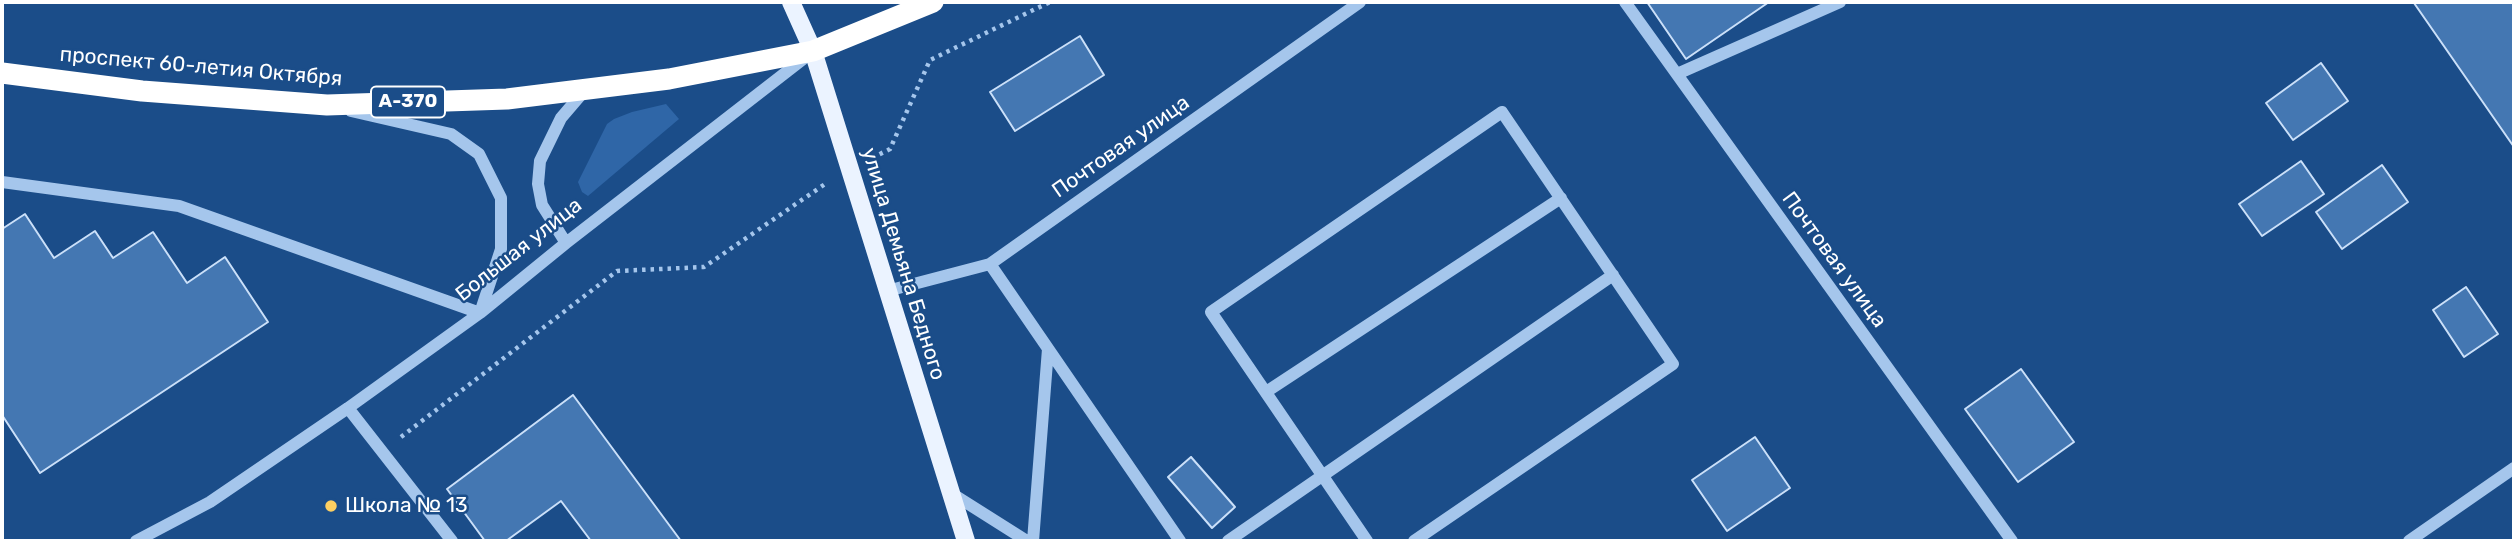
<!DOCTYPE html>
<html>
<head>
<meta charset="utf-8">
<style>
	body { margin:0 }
	#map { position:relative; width:2516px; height:543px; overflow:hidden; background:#1b4d89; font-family:Rubik,sans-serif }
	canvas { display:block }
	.frame { position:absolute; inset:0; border:4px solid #fff; pointer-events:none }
</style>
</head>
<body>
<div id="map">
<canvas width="2516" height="543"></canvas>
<div class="frame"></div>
</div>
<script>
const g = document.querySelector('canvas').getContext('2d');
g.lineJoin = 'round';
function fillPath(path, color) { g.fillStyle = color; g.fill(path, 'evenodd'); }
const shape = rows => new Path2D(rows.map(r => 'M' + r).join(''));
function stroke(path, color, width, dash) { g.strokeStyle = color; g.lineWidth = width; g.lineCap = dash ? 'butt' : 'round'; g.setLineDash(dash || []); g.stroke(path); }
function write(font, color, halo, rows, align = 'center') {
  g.font = font + ' Rubik,sans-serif'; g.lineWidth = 5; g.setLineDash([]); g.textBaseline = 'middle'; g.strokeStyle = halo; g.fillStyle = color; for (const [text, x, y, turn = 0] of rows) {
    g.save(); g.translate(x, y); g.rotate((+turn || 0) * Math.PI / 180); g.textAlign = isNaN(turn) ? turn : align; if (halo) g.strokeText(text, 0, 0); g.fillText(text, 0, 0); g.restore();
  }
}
fillPath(shape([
	[666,104,679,119,588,196,582,192,578,182,607,124,614,119,632,112]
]), '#2f66a7');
const building = shape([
	[1647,2,1769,2,1686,59,1647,2],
	[2416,2,2514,2,2514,147,2414,3,2416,2],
	[1080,36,1104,75,1015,131,990,92,1080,36],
	[2321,63,2348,101,2293,140,2266,103,2321,63],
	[2301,161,2324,194,2262,236,2239,204,2301,161],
	[2382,165,2408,202,2342,249,2316,212,2382,165],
	[25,214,54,258,95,231,113,258,153,232,187,283,225,257,268,322,40,473,2,415,2,229,25,214],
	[2466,287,2498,334,2464,357,2433,310,2466,287],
	[2021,369,2074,442,2018,482,1965,409,2021,369],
	[573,395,681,541,591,541,561,501,506,541,485,541,447,489,573,395],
	[1755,437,1790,488,1727,531,1692,480,1755,437],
	[1191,457,1235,507,1212,528,1168,477,1191,457]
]);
fillPath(building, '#4477b2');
stroke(building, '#cbe0f9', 2);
stroke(shape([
	[872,158,890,149,930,60,1050,2],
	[401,437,617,271,704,267,828,182]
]), '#a5c6ec', 4.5, [3.5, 5]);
stroke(shape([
	[1625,2,2012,541],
	[1677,74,1840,2],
	[2,182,179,206,480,313,501,249,501,198,479,154,451,134,351,111],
	[566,243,542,205,538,184,540,161,561,118,585,90],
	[990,264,1180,541],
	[887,291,990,264,1360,2],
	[1266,392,1561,198],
	[348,408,452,541],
	[951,493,1027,541],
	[136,541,210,502,348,408,480,313,566,243,807,56],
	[1033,541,1048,349],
	[1228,541,1613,275],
	[1367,541,1211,312,1502,112,1673,364,1414,541],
	[2409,541,2514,468]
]), '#a5c6ec', 12);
stroke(shape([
	[791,2,813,51,966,541]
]), '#ebf3ff', 18);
stroke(shape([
	[2,73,142,91,327,105,507,99,669,79,813,51,933,2]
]), '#fff', 21);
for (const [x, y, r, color] of [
	[331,506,7,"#fdcf62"]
]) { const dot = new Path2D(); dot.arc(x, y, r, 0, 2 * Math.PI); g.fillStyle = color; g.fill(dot); stroke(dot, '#1b4d89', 2.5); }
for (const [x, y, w] of [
	[408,102,74]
]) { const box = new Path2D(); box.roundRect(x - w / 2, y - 15.5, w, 31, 5); g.fillStyle = '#1b4d89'; g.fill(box); stroke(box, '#fff', 2); }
write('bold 19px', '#fff', null, [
	["А-370",408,102]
]);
write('21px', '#fff', '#1b4d89', [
	["проспект 60-летия Октября",201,67,5],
	["Почтовая улица",1121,147,-35],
	["Большая улица",519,250,-38],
	["Почтовая улица",1834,260,54],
	["улица Демьяна Бедного",903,264,73]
]);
write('21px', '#fff', '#1b4d89', [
	["Школа № 13",345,506]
], 'left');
</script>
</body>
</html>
